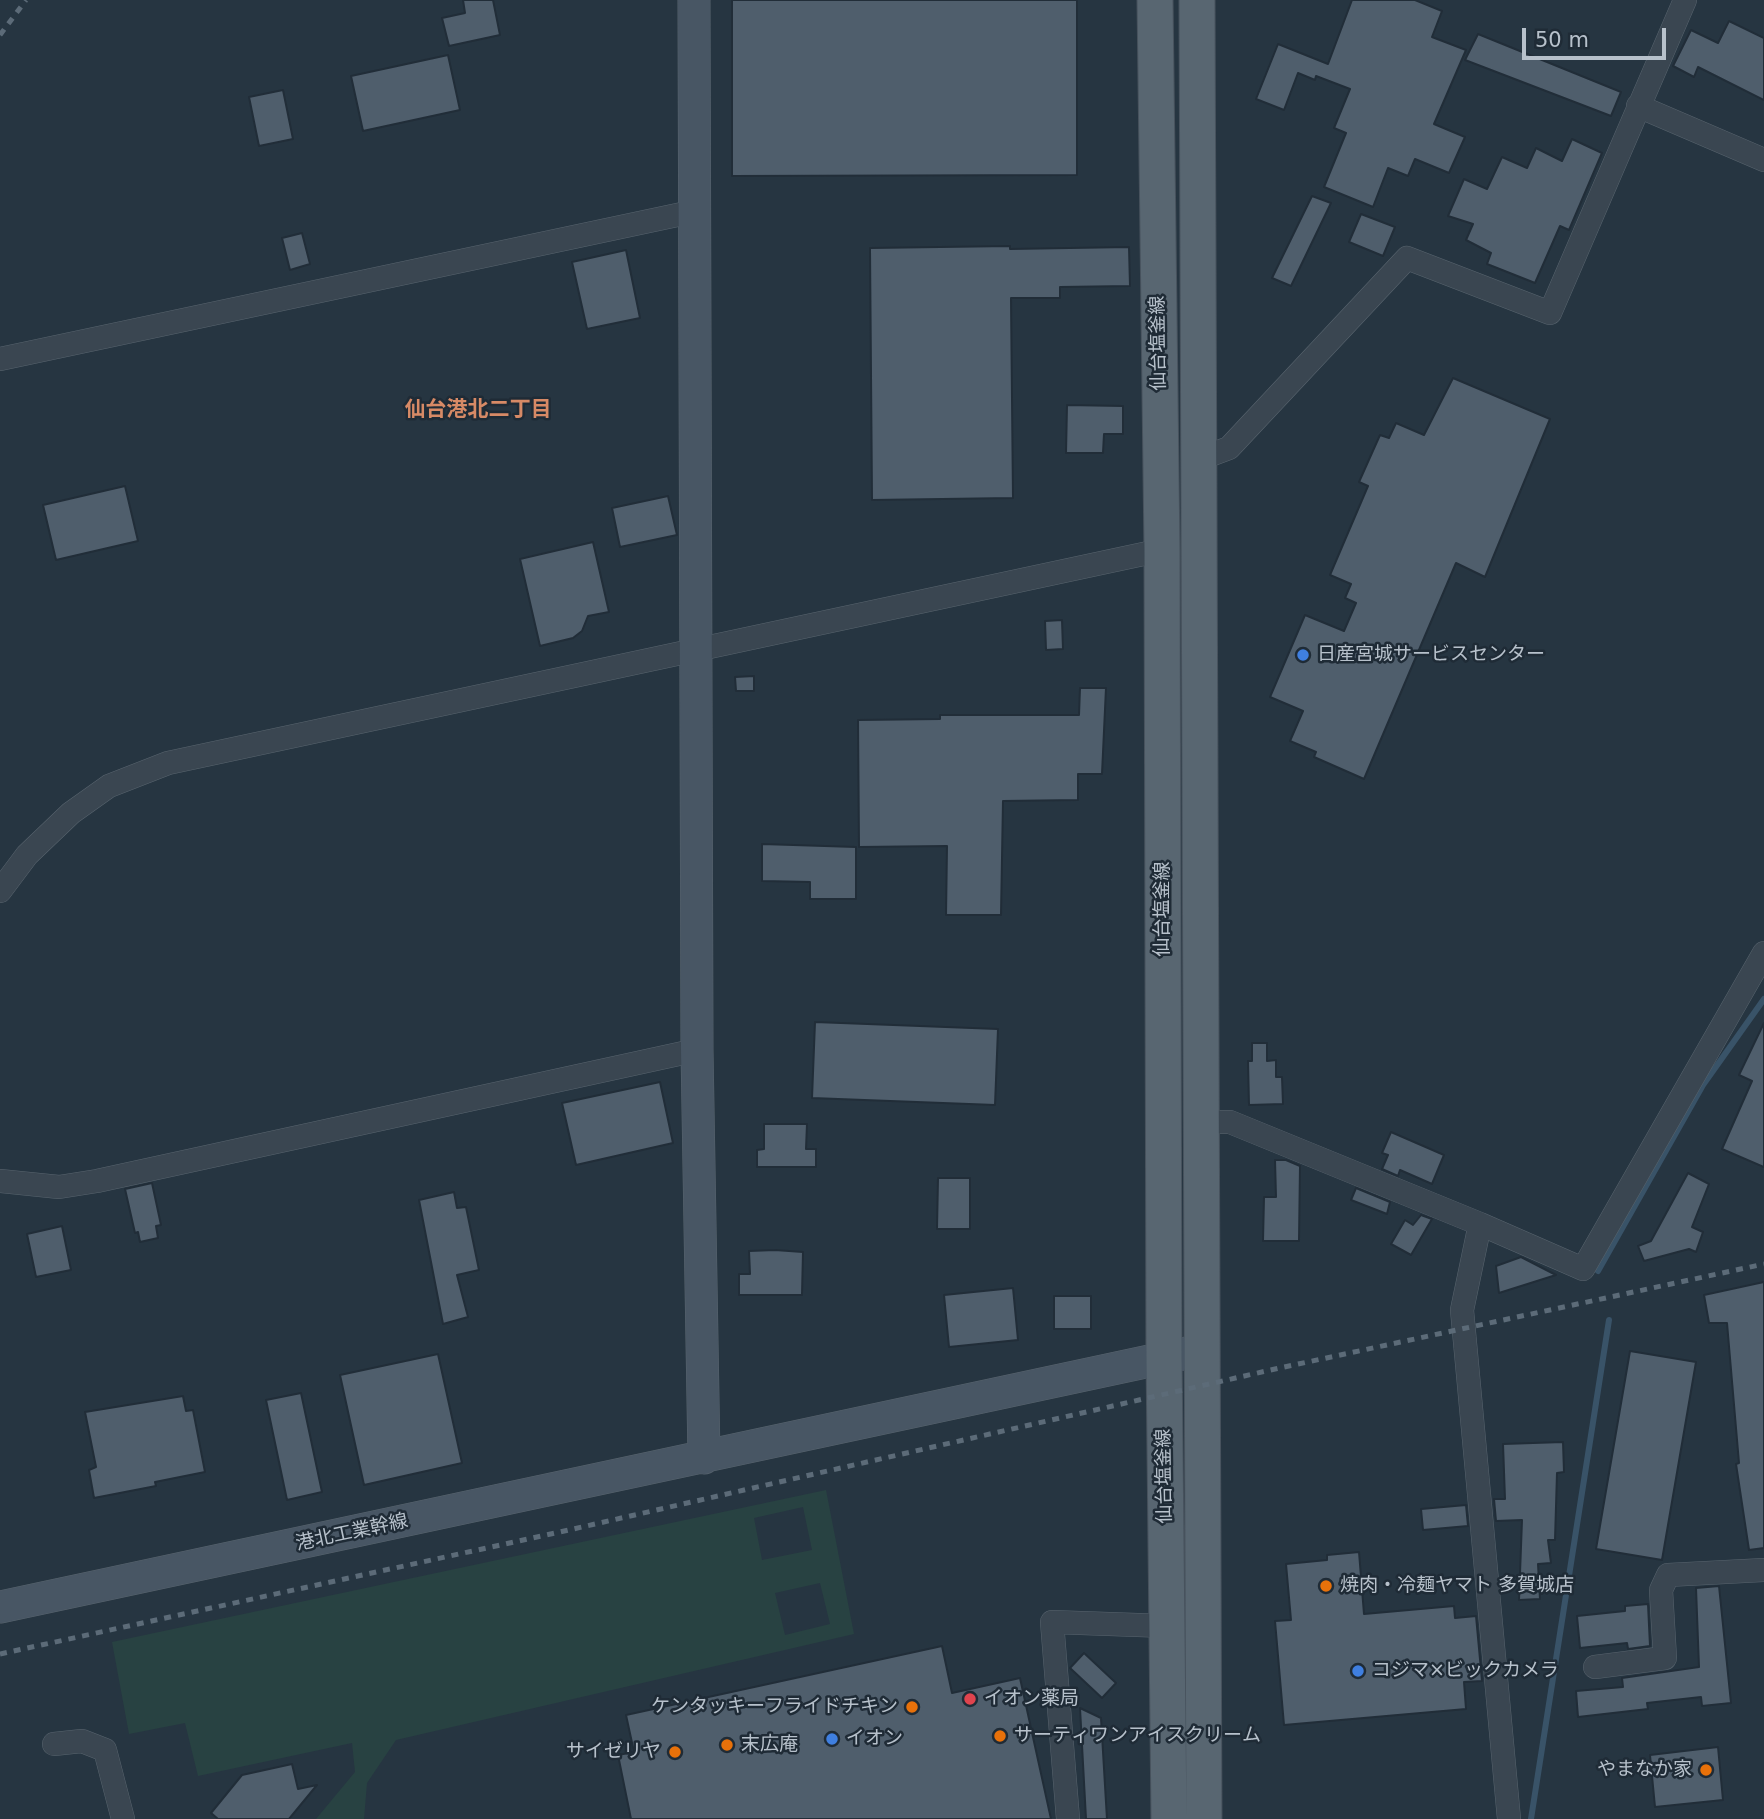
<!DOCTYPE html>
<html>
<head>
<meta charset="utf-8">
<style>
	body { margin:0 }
	#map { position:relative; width:1764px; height:1819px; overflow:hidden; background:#263541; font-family:"DejaVu Sans",sans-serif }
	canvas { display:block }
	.scale { position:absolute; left:1522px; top:28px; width:144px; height:32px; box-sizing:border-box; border:4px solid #b7c1cb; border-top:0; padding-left:9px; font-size:21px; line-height:24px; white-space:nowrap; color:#b7c1cb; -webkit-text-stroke:5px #1f2b36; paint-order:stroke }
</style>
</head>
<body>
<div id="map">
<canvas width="1764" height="1819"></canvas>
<div class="scale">50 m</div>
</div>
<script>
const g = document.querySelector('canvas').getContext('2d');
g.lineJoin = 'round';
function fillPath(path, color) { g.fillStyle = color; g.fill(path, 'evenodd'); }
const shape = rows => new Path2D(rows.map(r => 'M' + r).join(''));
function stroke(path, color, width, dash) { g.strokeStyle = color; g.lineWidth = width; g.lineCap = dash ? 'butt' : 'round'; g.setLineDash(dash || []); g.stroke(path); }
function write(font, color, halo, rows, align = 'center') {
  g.font = font + ' "DejaVu Sans","Noto Sans JP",sans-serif'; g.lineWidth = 5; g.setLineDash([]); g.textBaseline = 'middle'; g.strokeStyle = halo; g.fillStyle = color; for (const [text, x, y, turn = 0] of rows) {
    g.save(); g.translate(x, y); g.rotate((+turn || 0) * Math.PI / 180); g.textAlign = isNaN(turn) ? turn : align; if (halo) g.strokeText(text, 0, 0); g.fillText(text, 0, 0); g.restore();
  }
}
fillPath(shape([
	[826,1490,854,1634,396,1740,367,1783,364,1819,316,1819,355,1772,352,1743,198,1776,185,1723,129,1734,112,1642],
	[803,1507,812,1550,762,1560,754,1518],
	[820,1583,830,1624,785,1635,775,1593]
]), '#284242');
stroke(shape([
	[1598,1271,1703,1085,1764,999],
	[1531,1819,1609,1320]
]), '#395368', 6);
const building = shape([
	[463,0,493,0,500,35,449,46,442,18,465,13,463,0],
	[732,0,1077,0,1077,175,732,176,732,0],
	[1352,0,1415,0,1442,11,1432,37,1466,50,1434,124,1465,137,1449,173,1415,159,1408,176,1388,168,1373,207,1324,187,1346,133,1334,128,1350,89,1316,76,1315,80,1298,73,1284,110,1256,99,1278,44,1328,64,1352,0],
	[1729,21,1764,38,1764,100,1698,67,1694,77,1673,66,1691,30,1718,43,1729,21],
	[1478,34,1621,92,1611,116,1465,60,1478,34],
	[448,55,460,110,363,131,351,76,448,55],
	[283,90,293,139,259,146,249,97,283,90],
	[1572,139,1602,153,1569,230,1560,226,1535,283,1487,264,1491,253,1466,240,1473,224,1448,216,1464,179,1487,189,1502,157,1527,168,1536,148,1562,161,1572,139],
	[1312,196,1331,203,1291,286,1272,278,1312,196],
	[1361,214,1395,227,1383,256,1349,242,1361,214],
	[302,233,310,264,290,270,282,238,302,233],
	[1010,246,1010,249,1129,247,1130,286,1060,287,1060,298,1011,298,1013,498,872,500,870,248,1010,246],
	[626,250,640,318,587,329,572,262,626,250],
	[1453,378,1550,419,1485,577,1456,563,1364,779,1314,757,1316,752,1290,741,1303,711,1270,697,1305,615,1344,631,1356,603,1345,598,1351,584,1330,575,1368,486,1359,482,1380,435,1389,438,1396,423,1424,435,1453,378],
	[1067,405,1123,406,1123,434,1104,434,1103,453,1066,453,1067,405],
	[125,486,138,541,56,560,43,505,125,486],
	[668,496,677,535,620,547,612,508,668,496],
	[593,542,609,612,588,616,582,631,573,638,540,646,520,559,593,542],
	[1062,620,1063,649,1046,650,1045,621,1062,620],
	[754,676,754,691,736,691,735,677,754,676],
	[1080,688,1106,688,1102,774,1078,774,1078,800,1003,801,1001,915,946,915,947,846,859,847,858,720,940,719,940,715,1079,715,1080,688],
	[762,844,856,847,856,899,810,899,810,882,762,881,762,844],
	[815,1022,998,1029,995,1105,812,1098,815,1022],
	[1764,1023,1764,1167,1722,1149,1752,1081,1739,1075,1764,1023],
	[1252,1043,1267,1043,1267,1061,1276,1060,1276,1077,1282,1077,1283,1104,1249,1105,1248,1061,1252,1061,1252,1043],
	[660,1082,673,1143,576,1165,562,1103,660,1082],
	[764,1124,807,1124,806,1149,816,1149,816,1167,757,1167,757,1150,764,1149,764,1124],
	[1391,1132,1444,1155,1432,1184,1400,1170,1398,1176,1382,1169,1388,1155,1382,1153,1391,1132],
	[1275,1160,1286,1160,1300,1166,1299,1241,1263,1241,1264,1197,1276,1197,1275,1160],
	[1688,1173,1709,1184,1692,1227,1703,1232,1696,1252,1689,1249,1644,1261,1638,1246,1651,1241,1688,1173],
	[938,1178,970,1178,970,1229,937,1229,938,1178],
	[152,1183,161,1225,156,1226,158,1238,140,1242,138,1232,135,1233,125,1189,152,1183],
	[1356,1188,1390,1202,1387,1214,1351,1200,1356,1188],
	[454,1192,457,1208,466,1207,479,1270,457,1275,468,1317,443,1324,419,1200,454,1192],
	[1421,1215,1432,1219,1411,1255,1391,1244,1405,1220,1413,1225,1421,1215],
	[62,1226,71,1270,36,1277,27,1234,62,1226],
	[775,1250,803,1252,802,1295,739,1295,739,1274,750,1274,749,1251,775,1250],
	[1521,1257,1556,1275,1499,1293,1496,1266,1521,1257],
	[1764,1282,1764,1548,1749,1550,1736,1464,1739,1463,1727,1323,1709,1323,1704,1295,1764,1282],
	[1013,1288,1018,1340,949,1347,944,1295,1013,1288],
	[1054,1296,1091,1296,1091,1329,1054,1329,1054,1296],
	[1630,1351,1696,1362,1662,1560,1596,1549,1630,1351],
	[438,1354,462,1463,364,1485,340,1375,438,1354],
	[301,1393,322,1492,287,1500,266,1400,301,1393],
	[183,1396,186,1411,193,1410,205,1472,155,1482,156,1486,94,1498,89,1470,96,1467,85,1412,183,1396],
	[1563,1442,1564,1472,1557,1473,1555,1540,1548,1540,1551,1563,1538,1564,1540,1599,1519,1600,1522,1520,1496,1521,1494,1499,1505,1499,1503,1444,1563,1442],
	[1466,1505,1468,1526,1423,1530,1421,1509,1466,1505],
	[1359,1552,1364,1614,1454,1606,1455,1618,1476,1616,1482,1681,1464,1682,1466,1709,1284,1725,1275,1621,1291,1620,1286,1564,1327,1560,1327,1555,1359,1552],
	[1719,1586,1731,1703,1702,1706,1701,1697,1647,1703,1648,1709,1578,1717,1576,1691,1623,1687,1622,1678,1699,1667,1696,1588,1719,1586],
	[1648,1604,1650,1646,1628,1649,1627,1643,1580,1648,1577,1616,1625,1611,1625,1606,1648,1604],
	[942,1646,952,1693,1020,1678,1051,1819,631,1819,618,1755,634,1752,626,1715,942,1646],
	[1084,1653,1116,1683,1102,1698,1070,1668,1084,1653],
	[1080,1708,1101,1718,1107,1819,1086,1819,1080,1708],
	[1718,1747,1723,1800,1655,1807,1650,1755,1718,1747],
	[292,1764,298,1789,317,1785,289,1819,218,1819,211,1813,242,1775,292,1764]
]);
fillPath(building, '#4f5e6c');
stroke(building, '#212d38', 2);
const street = shape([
	[1638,106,1764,160],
	[0,359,696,211],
	[1197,460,1229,448,1407,258,1550,313,1685,0],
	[0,891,27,855,71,813,109,786,168,763,1162,550],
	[1199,1122,1230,1122,1480,1224,1583,1269,1764,953],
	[0,1181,59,1187,97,1181,697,1050],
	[1480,1224,1462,1310,1509,1819],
	[1595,1667,1665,1658,1661,1590,1668,1575,1764,1570],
	[54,1744,82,1741,105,1750,123,1819],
	[1068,1819,1052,1622,1166,1626]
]);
const secondary = shape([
	[694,0,697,1050,704,1458],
	[0,1607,1187,1353]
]);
const primary = shape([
	[1155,0,1162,550,1164,1356,1169,1819],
	[1197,0,1204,1819]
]);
stroke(street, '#58646e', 24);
stroke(secondary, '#58646e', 33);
stroke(primary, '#47525d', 37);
stroke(street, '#3a4651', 23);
stroke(secondary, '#485664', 32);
stroke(primary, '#586671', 35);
stroke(shape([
	[0,35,26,0],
	[0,1654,560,1532,1275,1369,1764,1264]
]), '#5c6b78', 5, [7, 7]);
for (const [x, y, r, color] of [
	[1303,655,7,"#3f7fe0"],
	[1326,1586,7,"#e8710a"],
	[1358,1671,7,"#3f7fe0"],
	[970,1699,7,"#e0444e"],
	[912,1707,7,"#e8710a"],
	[1000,1736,7,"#e8710a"],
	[832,1739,7,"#3f7fe0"],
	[727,1745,7,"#e8710a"],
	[675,1752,7,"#e8710a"],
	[1706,1770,7,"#e8710a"]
]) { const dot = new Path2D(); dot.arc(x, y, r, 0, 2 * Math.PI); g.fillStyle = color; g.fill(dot); stroke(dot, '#1f2b36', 2.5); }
write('19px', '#b7c1cb', '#1f2b36', [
	["仙台塩釜線",1159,343,-91],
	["仙台塩釜線",1163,909,-90],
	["仙台塩釜線",1165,1476,-91],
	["港北工業幹線",352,1533,-12]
]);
write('19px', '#b7c1cb', '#1f2b36', [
	["日産宮城サービスセンター",1317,655],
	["焼肉・冷麺ヤマト 多賀城店",1340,1586],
	["コジマ×ビックカメラ",1372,1671],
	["イオン薬局",984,1699],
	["ケンタッキーフライドチキン",898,1707,"right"],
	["サーティワンアイスクリーム",1014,1736],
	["イオン",846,1739],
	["末広庵",741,1745],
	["サイゼリヤ",661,1752,"right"],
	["やまなか家",1692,1770,"right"]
], 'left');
write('bold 21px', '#d78a66', '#1f2b36', [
	["仙台港北二丁目",478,411]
]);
</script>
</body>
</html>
